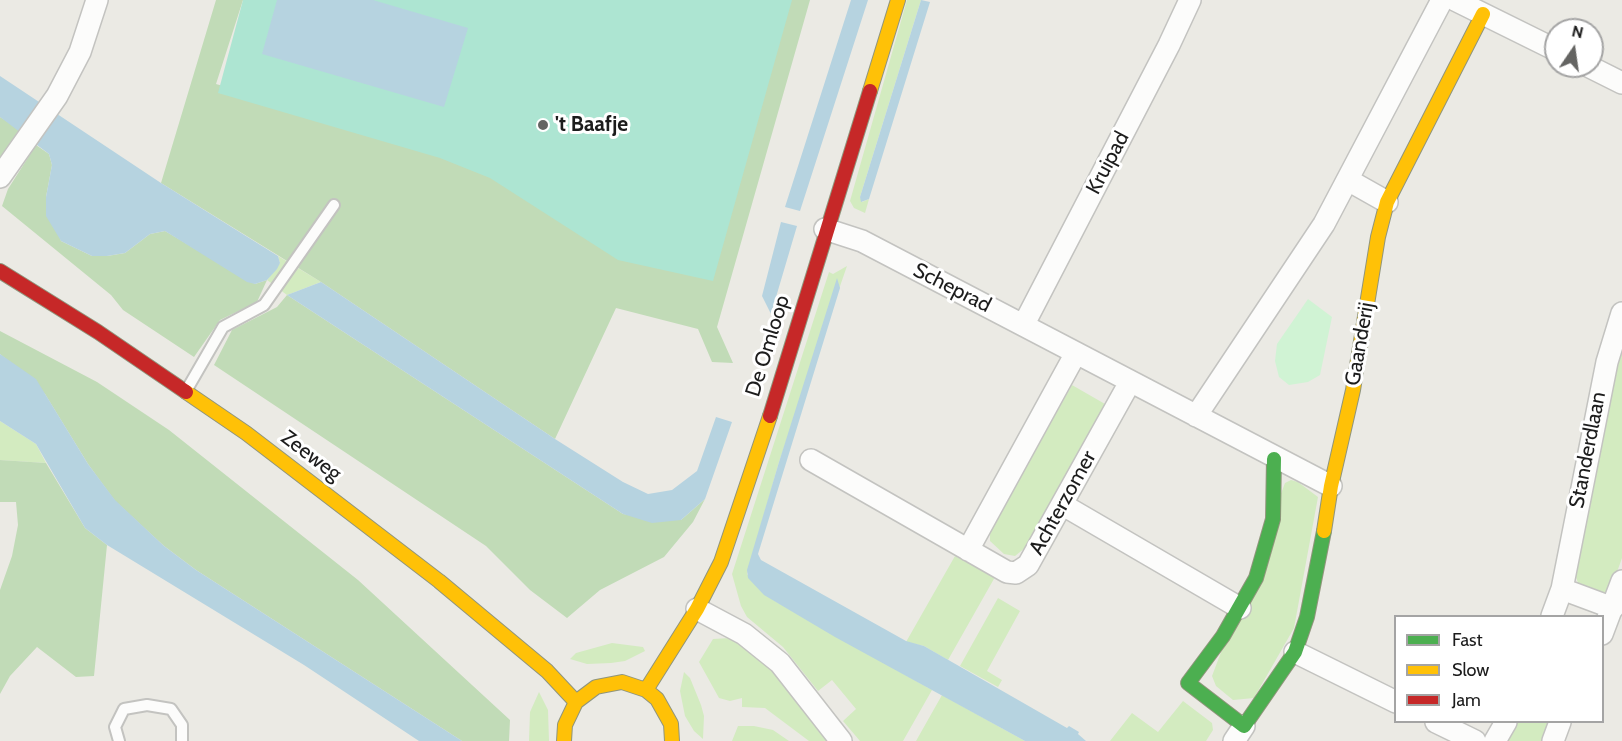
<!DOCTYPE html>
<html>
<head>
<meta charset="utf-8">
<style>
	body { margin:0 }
	#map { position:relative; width:1622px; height:741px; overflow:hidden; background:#ebeae4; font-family:Cabin,sans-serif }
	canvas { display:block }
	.legend { position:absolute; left:1394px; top:615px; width:210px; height:108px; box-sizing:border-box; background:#fff; border:2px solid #a4a4a4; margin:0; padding:8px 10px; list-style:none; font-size:18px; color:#1c1c1c }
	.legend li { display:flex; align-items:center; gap:12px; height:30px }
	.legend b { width:30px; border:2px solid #a4a4a4 }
	.north { position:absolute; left:1544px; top:18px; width:60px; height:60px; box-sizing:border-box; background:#fff; border:2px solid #a4a4a4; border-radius:50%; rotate:13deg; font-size:16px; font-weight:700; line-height:24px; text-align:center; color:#1c1c1c }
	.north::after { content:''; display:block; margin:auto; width:21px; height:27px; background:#646462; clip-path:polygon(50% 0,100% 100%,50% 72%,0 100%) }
</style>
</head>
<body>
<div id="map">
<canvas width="1622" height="741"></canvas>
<ul class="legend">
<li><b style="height:8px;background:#4caf50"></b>Fast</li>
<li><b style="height:8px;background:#ffc107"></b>Slow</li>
<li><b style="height:8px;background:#c62828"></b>Jam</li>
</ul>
<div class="north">N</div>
</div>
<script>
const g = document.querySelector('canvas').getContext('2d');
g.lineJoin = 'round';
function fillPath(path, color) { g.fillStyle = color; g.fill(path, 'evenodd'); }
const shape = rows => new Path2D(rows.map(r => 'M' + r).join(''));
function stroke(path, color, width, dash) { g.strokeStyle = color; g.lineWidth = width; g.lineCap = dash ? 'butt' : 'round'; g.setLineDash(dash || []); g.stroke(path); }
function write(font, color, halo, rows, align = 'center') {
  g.font = font + ' Cabin,sans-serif'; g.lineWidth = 6; g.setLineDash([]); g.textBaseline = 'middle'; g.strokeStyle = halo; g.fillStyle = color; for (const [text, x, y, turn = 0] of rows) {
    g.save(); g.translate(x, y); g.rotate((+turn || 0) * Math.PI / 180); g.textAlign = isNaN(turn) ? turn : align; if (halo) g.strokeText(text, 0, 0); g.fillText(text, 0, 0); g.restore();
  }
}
fillPath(shape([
	[907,0,921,0,860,197,862,202,869,199,865,213,854,208,850,201],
	[278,256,321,282,287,295,267,280,280,263],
	[847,266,779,462,747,574,764,594,775,601,932,690,903,741,860,741,843,721,856,709,832,680,818,691,783,647,747,617,741,606,732,574,829,272,833,274],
	[1622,352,1622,558,1612,586,1607,592,1595,593,1578,583,1575,574,1613,383],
	[1072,385,1105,404,1025,548,1015,556,1004,554,990,541,990,530],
	[0,421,36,444,46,463,0,460],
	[1291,480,1298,482,1318,497,1294,628,1254,698,1233,700,1216,686,1212,676,1285,483],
	[955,556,995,577,948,660,924,646,906,642],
	[998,598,1020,611,987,671,1002,680,998,687,960,666],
	[730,638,767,663,829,741,809,741,765,708,742,707,742,698,730,701,719,698,699,662,713,639],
	[612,643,643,647,645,651,625,661,611,663,587,664,570,659,576,653],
	[684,672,690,678,701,705,704,716,703,739,694,731,685,716,680,691],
	[539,692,548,710,549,741,529,741,530,712],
	[942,695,1025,741,916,741],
	[1183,701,1212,723,1213,730,1206,741,1110,741,1132,713,1158,732],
	[1517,722,1548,722,1541,741,1505,741],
	[738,726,754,726,773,730,789,741,732,741]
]), '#d3ebc0');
fillPath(shape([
	[216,0,243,0,216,84,432,147,778,0,810,0,717,327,733,363,712,362,698,329,616,308,555,439,321,282,161,183],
	[0,117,20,129,0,158],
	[36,145,49,154,52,165,46,197,61,241,92,256,107,256,125,253,150,234,165,231,255,284,267,280,257,302,220,320,194,357,123,310,111,295,2,206,8,189],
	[287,295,623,514,681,520,705,499,693,522,664,557,600,590,567,618,530,590,486,546,214,365,232,330,277,307],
	[0,331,97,382,169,430,358,580,510,720,509,741,462,741,196,570,164,546,115,501,88,464,45,394,0,354],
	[0,460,46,463,85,528,107,545,94,676,76,677,37,647,10,676,0,694,0,590,12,556,18,525,16,502,0,502]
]), '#c1dbb7');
fillPath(shape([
	[1308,299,1332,317,1320,375,1308,382,1289,385,1279,377,1275,361,1277,344]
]), '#d0f3d4');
fillPath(shape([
	[243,0,792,0,713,281,618,260,490,178,440,158,218,93]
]), '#ade5d2');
fillPath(shape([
	[277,0,373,0,468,28,444,107,262,54],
	[851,0,868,0,800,211,785,207],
	[921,0,930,2,869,199,861,202,860,197],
	[0,76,161,183,278,256,280,263,277,269,267,280,255,284,247,282,165,231,150,234,125,253,107,256,92,256,61,241,46,216,46,197,52,165,49,154,0,117],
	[781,222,797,226,771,314,762,296],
	[837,278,840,288,758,554,761,560,906,641,924,646,1067,728,1069,726,1079,732,1078,734,1086,741,1025,741,835,637,764,595,748,578,747,570,779,462],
	[321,282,555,439,623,482,648,494,672,490,697,471,716,417,732,422,705,499,681,520,652,523,623,514,287,295],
	[0,354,36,379,88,464,115,500,164,546,196,570,462,741,419,741,304,665,107,545,85,528,36,444,0,421]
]), '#b6d3e0');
const lane = shape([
	[186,391,223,327,264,305,334,205],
	[119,741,115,727,124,709,147,705,171,709,182,725,182,741]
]);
const street = shape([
	[1455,0,1556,50],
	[1588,66,1622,83],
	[0,177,57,96,80,52,97,0],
	[1348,180,1387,202],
	[825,229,862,241,1331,486],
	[1024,324,1169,45,1190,0],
	[1196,416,1324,224,1442,0],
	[811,460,1007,572,1016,573,1028,565,1130,382],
	[1063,505,1240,608],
	[968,550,1076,353],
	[1562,589,1613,608],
	[697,609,744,634,780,663,841,741],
	[1552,616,1562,589,1607,362,1622,313],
	[1602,634,1622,581],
	[1295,652,1396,702],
	[1436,722,1475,741],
	[1234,741,1244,726],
	[1495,741,1506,722],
	[1553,741,1560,722]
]);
const fast = shape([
	[1274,459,1273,519,1256,578,1223,636,1188,683,1244,726,1295,652,1307,617,1324,531]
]);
const slow = shape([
	[870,91,898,0],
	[186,392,246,433,439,581,547,671,576,702],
	[1324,531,1331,486,1353,390,1378,237,1387,202,1483,14],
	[646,690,697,609,721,562,770,416],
	[564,741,565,725,576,702,596,687,622,682,646,690,657,699,671,724,672,741]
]);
const jam = shape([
	[0,271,98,332,186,392],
	[770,416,870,91]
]);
stroke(lane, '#c3c3c0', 14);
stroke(street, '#c3c3c0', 24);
stroke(fast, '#90957c', 16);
stroke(slow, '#90957c', 16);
stroke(jam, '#90957c', 16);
stroke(lane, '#fcfcfb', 10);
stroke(street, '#fcfcfb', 21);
stroke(fast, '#4caf50', 14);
stroke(slow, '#ffc107', 14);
stroke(jam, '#c62828', 14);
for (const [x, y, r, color] of [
	[543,125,6,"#646462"]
]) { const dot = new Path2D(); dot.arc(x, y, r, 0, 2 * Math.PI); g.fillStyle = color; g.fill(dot); stroke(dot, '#fff', 2); }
write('bold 21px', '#1c1c1c', '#fff', [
	["'t Baafje",555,125]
], 'left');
write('21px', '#1c1c1c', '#fff', [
	["Kruipad",1108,163,-62],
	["Scheprad",952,288,27],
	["Gaanderij",1360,344,-80],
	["De Omloop",768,346,-73],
	["Standerdlaan",1588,450,-79],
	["Zeeweg",311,456,37],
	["Achterzomer",1063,503,-61]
]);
</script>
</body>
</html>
